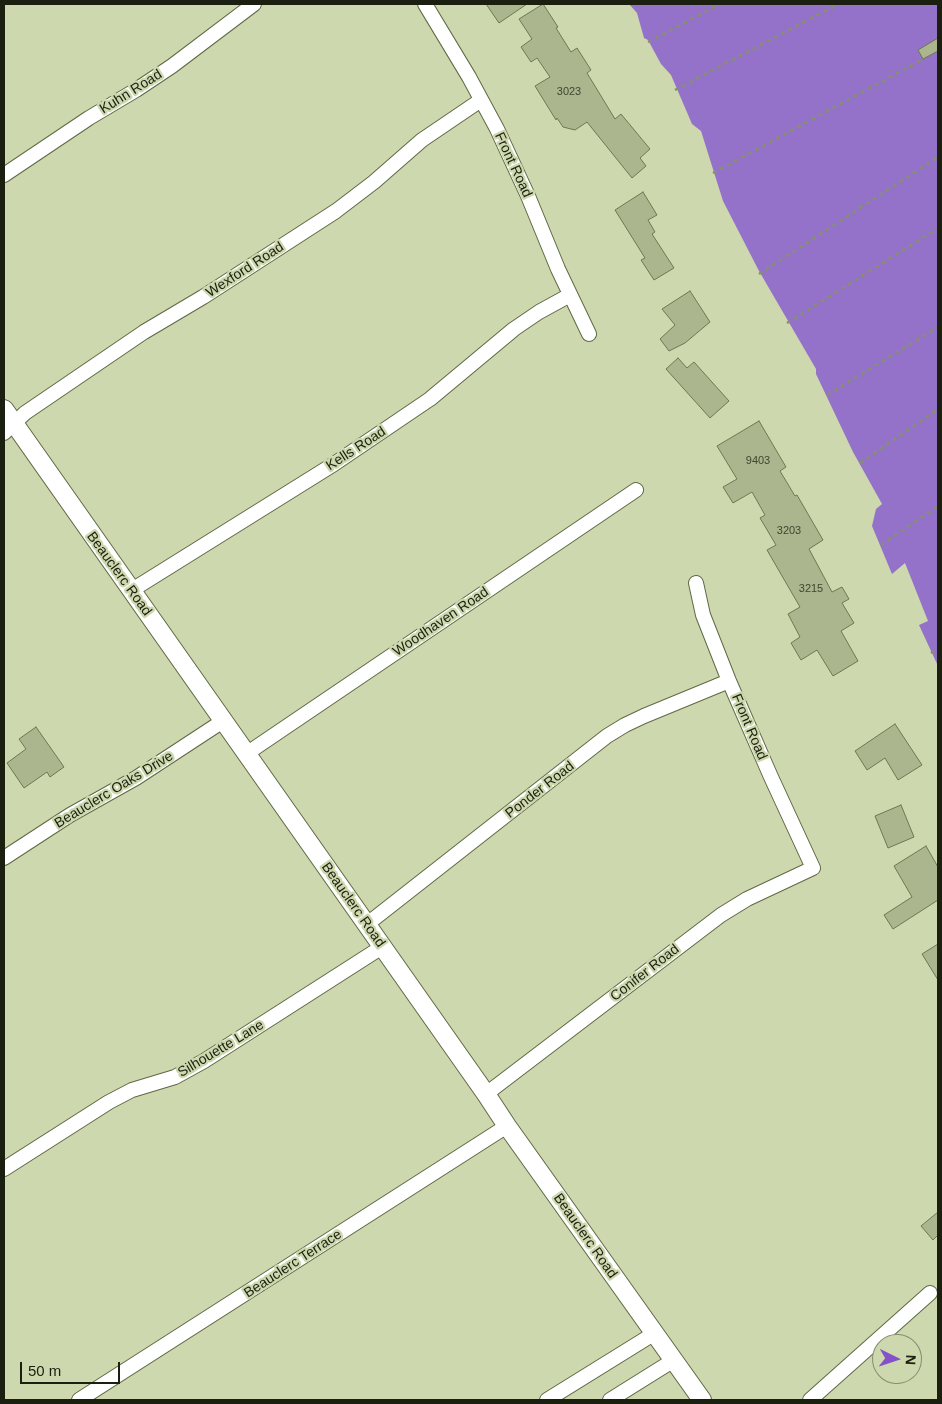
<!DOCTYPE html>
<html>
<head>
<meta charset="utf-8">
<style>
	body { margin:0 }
	#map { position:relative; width:942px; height:1404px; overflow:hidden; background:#cdd8af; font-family:Arial,sans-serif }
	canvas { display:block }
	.frame { position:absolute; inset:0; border:5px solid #1b1f0f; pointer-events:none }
	.north { position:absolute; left:872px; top:1334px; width:50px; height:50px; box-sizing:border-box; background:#cdd8af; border:1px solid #868e6f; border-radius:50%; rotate:94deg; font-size:14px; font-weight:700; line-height:20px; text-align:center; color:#1b1f0f }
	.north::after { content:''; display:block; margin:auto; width:18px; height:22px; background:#8451c9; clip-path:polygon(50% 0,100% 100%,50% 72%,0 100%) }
	.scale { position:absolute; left:20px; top:1362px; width:100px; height:22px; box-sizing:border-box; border:2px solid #1b1f0f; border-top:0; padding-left:6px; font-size:15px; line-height:18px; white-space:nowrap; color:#1b1f0f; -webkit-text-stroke:4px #cdd8af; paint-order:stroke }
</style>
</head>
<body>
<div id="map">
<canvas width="942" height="1404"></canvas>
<div class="frame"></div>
<div class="north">N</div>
<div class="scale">50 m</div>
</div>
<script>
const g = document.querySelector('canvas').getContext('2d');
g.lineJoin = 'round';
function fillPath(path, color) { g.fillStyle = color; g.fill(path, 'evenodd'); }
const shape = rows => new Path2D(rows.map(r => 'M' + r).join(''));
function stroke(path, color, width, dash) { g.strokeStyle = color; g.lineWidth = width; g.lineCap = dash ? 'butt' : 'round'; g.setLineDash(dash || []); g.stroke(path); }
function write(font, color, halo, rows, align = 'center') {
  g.font = font + ' Arial,sans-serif'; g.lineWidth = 4.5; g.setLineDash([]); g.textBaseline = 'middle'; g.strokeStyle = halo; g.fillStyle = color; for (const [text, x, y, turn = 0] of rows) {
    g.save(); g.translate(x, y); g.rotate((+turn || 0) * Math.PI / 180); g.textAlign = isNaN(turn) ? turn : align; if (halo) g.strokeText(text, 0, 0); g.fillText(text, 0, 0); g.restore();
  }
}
fillPath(shape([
	[629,4,938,4,938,666,919,625,928,621,905,563,892,574,872,526,876,509,882,504,853,452,816,374,816,369,759,271,723,201,701,131,692,124,671,75,661,64,648,40,644,38,637,13]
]), '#9472ca');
const building = shape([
	[486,4,527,4,499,23,486,4],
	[543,4,558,27,556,28,571,52,577,48,591,70,587,73,615,119,621,114,650,149,640,158,646,166,632,178,587,122,575,130,563,127,557,118,556,120,535,86,550,77,537,58,531,62,521,47,532,39,519,19,543,4],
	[938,38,938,51,923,59,918,50,938,38],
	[643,192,657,215,648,220,655,232,652,234,674,268,654,280,641,260,645,258,615,210,643,192],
	[690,291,710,322,685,343,669,351,660,339,675,325,662,309,690,291],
	[678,358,687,368,694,362,729,401,710,418,666,369,678,358],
	[759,421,786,467,780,471,795,496,797,495,823,540,809,549,832,592,842,587,849,599,842,603,854,623,841,631,858,661,833,676,817,650,801,660,791,643,800,637,788,614,800,607,767,550,776,545,760,518,765,515,752,492,733,503,723,487,737,479,717,446,759,421],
	[895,724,922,765,898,780,885,758,867,770,855,751,895,724],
	[36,727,64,767,50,777,47,772,24,788,7,763,26,749,19,739,36,727],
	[901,805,914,837,888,848,875,816,901,805],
	[926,846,938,867,938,900,893,929,884,915,912,897,894,866,926,846],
	[938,944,938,980,922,954,938,944],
	[938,1212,938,1235,933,1240,921,1226,938,1212]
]);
fillPath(building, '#abb68e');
stroke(building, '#6d7751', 1);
const minor = shape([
	[425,4,469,77,497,129,528,196,558,269,589,334],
	[4,175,89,118,136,90,172,66,254,4],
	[4,433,25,413,144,332,203,297,336,211,374,182,422,140,481,100],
	[132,590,334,464,430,399,514,329,539,312,570,295],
	[246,754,636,490],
	[4,858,70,815,136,778,223,721],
	[366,925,607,736,625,725,644,716,729,681],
	[486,1094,721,915,747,899,813,868,771,777,729,681,703,615,696,583],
	[4,1169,109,1102,132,1090,175,1077,204,1061,382,947],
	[79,1400,507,1126],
	[547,1400,655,1333],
	[610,1400,674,1360],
	[810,1400,930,1293]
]);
const tertiary = shape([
	[4,409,486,1094,507,1126,702,1400]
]);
stroke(minor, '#5f6944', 16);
stroke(tertiary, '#5f6944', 20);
stroke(shape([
	[648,42,720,4],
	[675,90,838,4],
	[713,173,923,59],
	[759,274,938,157],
	[787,323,938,228],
	[827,395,938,327],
	[860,463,938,409],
	[881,545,938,506],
	[931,653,938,648]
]), '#878f70', 2.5, [4, 4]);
stroke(minor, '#fff', 14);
stroke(tertiary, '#fff', 18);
write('11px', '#3f452f', null, [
	["3023",569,92],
	["9403",758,461],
	["3203",789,531],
	["3215",811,589]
]);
write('14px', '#1b1f0f', '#cdd8af', [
	["Kuhn Road",131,92,-32],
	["Front Road",513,165,65],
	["Wexford Road",245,270,-33],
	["Kells Road",356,449,-33],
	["Beauclerc Road",119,574,54],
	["Woodhaven Road",441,622,-34],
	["Front Road",749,727,67],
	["Beauclerc Oaks Drive",114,790,-31],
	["Ponder Road",540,790,-38],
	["Beauclerc Road",353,905,55],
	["Conifer Road",645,973,-38],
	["Silhouette Lane",221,1049,-31],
	["Beauclerc Road",585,1236,55],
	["Beauclerc Terrace",293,1264,-33]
]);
</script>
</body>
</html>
